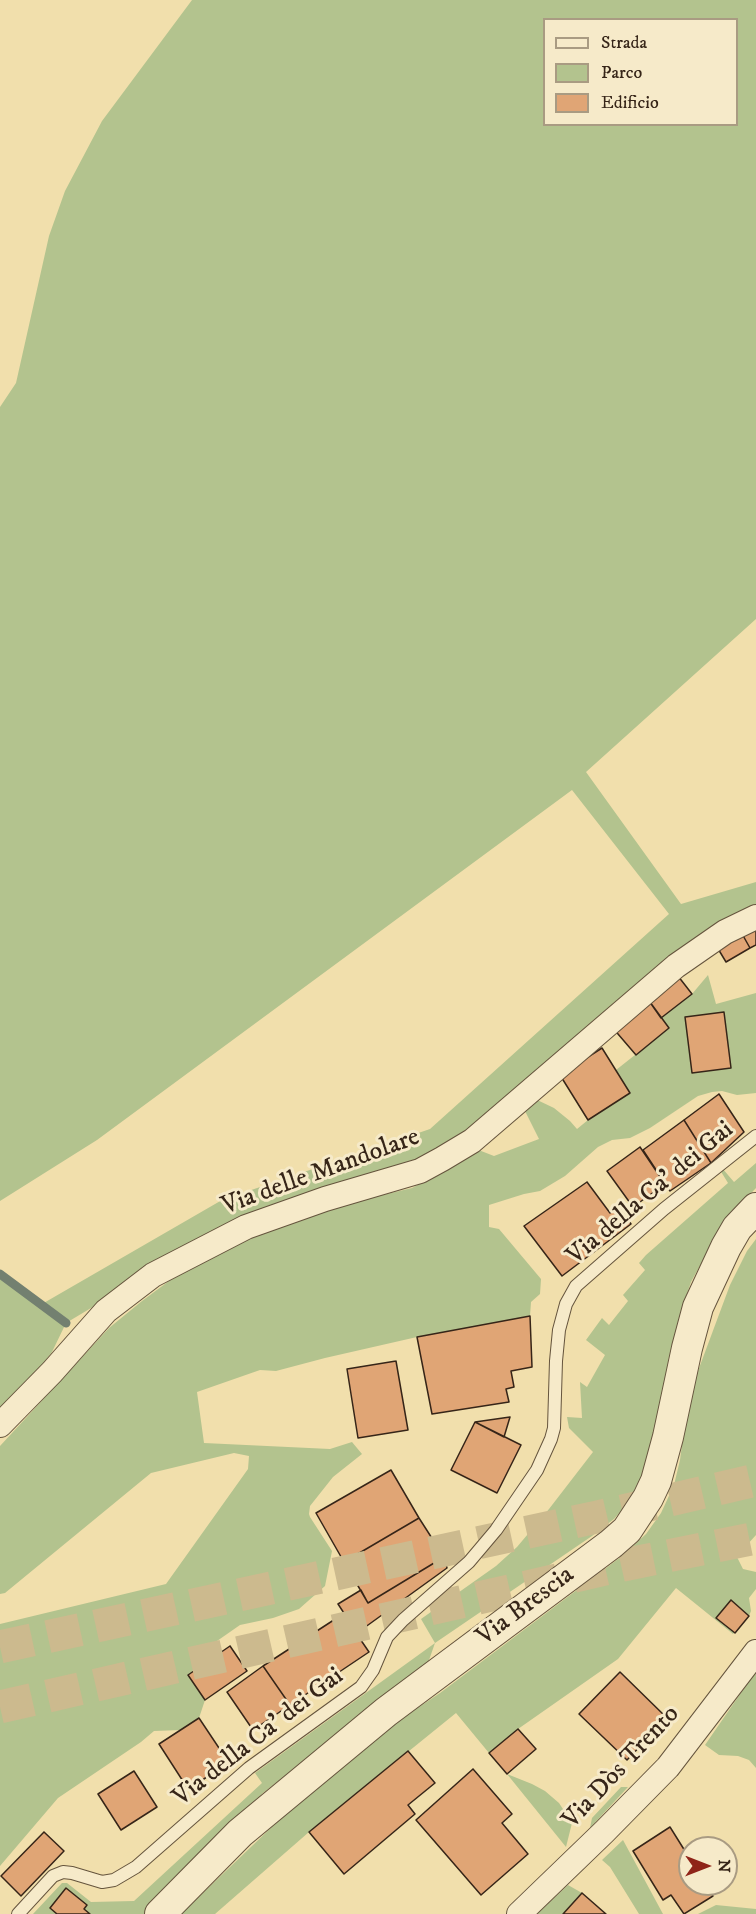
<!DOCTYPE html>
<html>
<head>
<meta charset="utf-8">
<style>
	body { margin:0 }
	#map { position:relative; width:756px; height:1914px; overflow:hidden; background:#f1dfac; font-family:"IM FELL DW Pica",serif }
	canvas { display:block }
	.legend { position:absolute; left:543px; top:18px; width:195px; height:108px; box-sizing:border-box; background:#f6eac9; border:2px solid #a99b82; margin:0; padding:8px 10px; list-style:none; font-size:18px; color:#362518 }
	.legend li { display:flex; align-items:center; gap:12px; height:30px }
	.legend b { width:30px; border:2px solid #a99b82 }
	.north { position:absolute; left:678px; top:1836px; width:60px; height:60px; box-sizing:border-box; background:#f6eac9; border:2px solid #a99b82; border-radius:50%; rotate:90deg; font-size:16px; font-weight:700; line-height:24px; text-align:center; color:#362518 }
	.north::after { content:''; display:block; margin:auto; width:21px; height:27px; background:#8f2418; clip-path:polygon(50% 0,100% 100%,50% 72%,0 100%) }
</style>
</head>
<body>
<div id="map">
<canvas width="756" height="1914"></canvas>
<ul class="legend">
<li><b style="height:8px;background:#f6eac9"></b>Strada</li>
<li><b style="height:16px;background:#b3c38e"></b>Parco</li>
<li><b style="height:16px;background:#e0a575"></b>Edificio</li>
</ul>
<div class="north">N</div>
</div>
<script>
const ctx = document.querySelector('canvas').getContext('2d');
ctx.lineJoin = 'round';
function paint(path, color) { ctx.fillStyle = color; ctx.fill(path, 'evenodd'); }
const toPath = rows => new Path2D(rows.map(r => 'M' + r).join(''));
function strokePath(path, color, width, dash) { ctx.strokeStyle = color; ctx.lineWidth = width; ctx.lineCap = dash ? 'butt' : 'round'; ctx.setLineDash(dash || []); ctx.stroke(path); }
function write(font, color, halo, rows, align = 'center') {
  ctx.font = font + ' "IM FELL DW Pica",serif'; ctx.lineWidth = 6; ctx.setLineDash([]); ctx.textBaseline = 'middle'; ctx.strokeStyle = halo; ctx.fillStyle = color; for (const [text, x, y, turn = 0] of rows) {
    ctx.save(); ctx.translate(x, y); ctx.rotate((+turn || 0) * Math.PI / 180); ctx.textAlign = isNaN(turn) ? turn : align; if (halo) ctx.strokeText(text, 0, 0); ctx.fillText(text, 0, 0); ctx.restore();
  }
}
const green = toPath([
	[192,0,756,0,756,619,586,772,681,904,756,882,756,909,447,1146,96,1305,66,1323,52,1352,20,1394,0,1412,0,1274,42,1304,222,1200,430,1129,669,914,572,790,97,1140,0,1201,0,407,16,383,49,236,65,191,102,121],
	[544,20,736,20,736,124,544,124],
	[708,975,716,1004,756,993,756,1093,737,1095,722,1091,712,1092,698,1096,650,1128,630,1138,612,1140,598,1147,565,1176,540,1191,524,1194,489,1205,489,1227,499,1229,541,1279,540,1294,531,1302,530,1316,417,1337,325,1358,276,1371,260,1370,197,1392,204,1443,330,1449,352,1442,362,1454,333,1477,310,1506,309,1514,310,1517,332,1551,325,1586,299,1609,273,1618,240,1625,217,1641,189,1675,205,1700,199,1718,181,1730,154,1731,141,1742,58,1798,0,1866,0,1624,166,1584,248,1469,249,1456,234,1453,151,1473,5,1593,0,1594,0,1446,109,1328,142,1301,177,1275,252,1235,315,1211,412,1188,455,1165,476,1149,494,1156,539,1139,523,1107,533,1098,554,1108,570,1121,577,1129,588,1120,616,1070,669,1028,661,1018,692,994],
	[756,1163,756,1188,732,1213,719,1231,691,1282,680,1314,669,1357,657,1421,642,1481,633,1497,614,1519,592,1536,435,1643,428,1663,263,1793,145,1914,33,1914,62,1883,67,1883,91,1902,134,1901,262,1783,255,1773,435,1643,421,1619,496,1566,517,1547,549,1509,593,1452,569,1428,567,1417,582,1418,580,1382,587,1387,605,1355,586,1340,602,1318,609,1325,628,1301,623,1295,645,1270,639,1263,646,1255,728,1183,720,1170,722,1168,734,1182],
	[756,1239,756,1535,746,1546,740,1548,737,1557,743,1569,756,1572,756,1589,749,1598,751,1611,749,1616,733,1634,676,1588,618,1659,518,1729,489,1753,456,1713,309,1832,215,1914,181,1914,277,1822,348,1762,404,1717,440,1693,622,1556,646,1534,661,1513,674,1485,680,1460,690,1384,695,1379,730,1285,747,1251],
	[756,1671,756,1768,749,1760,738,1756,719,1755,705,1745],
	[507,1774,532,1784,545,1791,559,1803,572,1823,566,1847],
	[621,1787,628,1787,590,1828,592,1818],
	[623,1840,663,1914,639,1914,610,1867,602,1860],
	[568,1885,582,1893,563,1914,537,1914],
	[716,1905,756,1909,756,1914,698,1914]
]);
const stream = toPath([
	[0,1274,66,1323]
]);
const building = toPath([
	[756,929,756,945,750,948,741,932,756,929],
	[741,932,750,948,726,962,717,947,741,932],
	[678,976,692,994,661,1018,647,998,678,976],
	[647,998,669,1028,636,1055,612,1027,647,998],
	[724,1012,731,1068,692,1073,685,1017,724,1012],
	[602,1048,630,1093,588,1120,560,1075,602,1048],
	[719,1094,744,1132,711,1163,684,1120,719,1094],
	[684,1120,711,1163,670,1191,643,1150,684,1120],
	[640,1147,665,1184,633,1207,607,1171,640,1147],
	[587,1182,610,1213,619,1206,631,1224,562,1276,524,1226,587,1182],
	[530,1316,532,1367,511,1371,514,1387,506,1389,509,1402,432,1414,417,1337,530,1316],
	[396,1361,408,1430,358,1438,347,1369,396,1361],
	[510,1417,504,1437,475,1422,510,1417],
	[475,1422,521,1445,497,1493,451,1470,475,1422],
	[391,1470,419,1518,344,1562,316,1513,391,1470],
	[419,1518,444,1557,368,1603,344,1562,419,1518],
	[444,1557,447,1568,357,1633,338,1604,361,1590,368,1603,444,1557],
	[731,1600,749,1616,735,1633,716,1618,731,1600],
	[343,1614,369,1652,290,1705,263,1666,343,1614],
	[230,1646,247,1671,205,1700,188,1675,230,1646],
	[263,1666,290,1705,253,1730,227,1692,263,1666],
	[620,1672,667,1718,627,1760,579,1714,620,1672],
	[199,1718,229,1763,188,1789,159,1744,199,1718],
	[518,1729,536,1749,507,1774,489,1753,518,1729],
	[408,1751,435,1783,408,1805,415,1814,344,1874,309,1832,408,1751],
	[473,1769,512,1814,502,1823,528,1854,481,1895,416,1820,473,1769],
	[134,1771,157,1807,121,1830,98,1794,134,1771],
	[670,1827,690,1859,690,1884,705,1884,713,1896,684,1914,671,1895,663,1900,633,1851,670,1827],
	[44,1832,64,1851,21,1896,1,1876,44,1832],
	[66,1888,87,1905,84,1909,90,1914,57,1914,50,1908,66,1888],
	[582,1893,606,1914,563,1914,582,1893]
]);
const motorwayTunnel = toPath([
	[0,1647,597,1517,756,1480],
	[0,1707,623,1565,756,1538]
]);
const service = toPath([
	[18,1914,53,1876,63,1872,72,1873,102,1882,114,1880,136,1867,249,1768,361,1687,373,1670,387,1637,403,1620,469,1562,496,1530,537,1470,551,1439,554,1428,556,1361,559,1330,566,1304,576,1286,664,1209,756,1136]
]);
const minor = toPath([
	[0,1425,52,1372,106,1311,153,1275,246,1227,325,1199,420,1171,442,1159,472,1141,676,966,725,932,756,917],
	[519,1914,604,1832,668,1767,756,1652]
]);
const tertiary = toPath([
	[160,1914,240,1833,386,1712,611,1544,627,1530,648,1498,656,1481,668,1437,687,1348,698,1307,726,1247,737,1228,756,1208]
]);
const streetNames = [
	["Via delle Mandolare",321,1173,-20],
	["Via della Ca' dei Gai",651,1194,-40],
	["Via Brescia",526,1607,-37],
	["Via della Ca' dei Gai",259,1738,-38],
	["Via Dòs Trento",622,1768,-47]
];
paint(green, '#b3c38e');
strokePath(stream, '#738070', 9);
paint(building, '#e0a575');
strokePath(building, '#362518', 1.5);
strokePath(motorwayTunnel, '#ccba8e', 33, [33, 16]);
strokePath(service, '#65543d', 14);
strokePath(minor, '#65543d', 26);
strokePath(tertiary, '#65543d', 32);
strokePath(service, '#f6eac9', 12);
strokePath(minor, '#f6eac9', 24);
strokePath(tertiary, '#f6eac9', 30);
write('26px', '#362518', '#f6eac9', streetNames);
</script>
</body>
</html>
